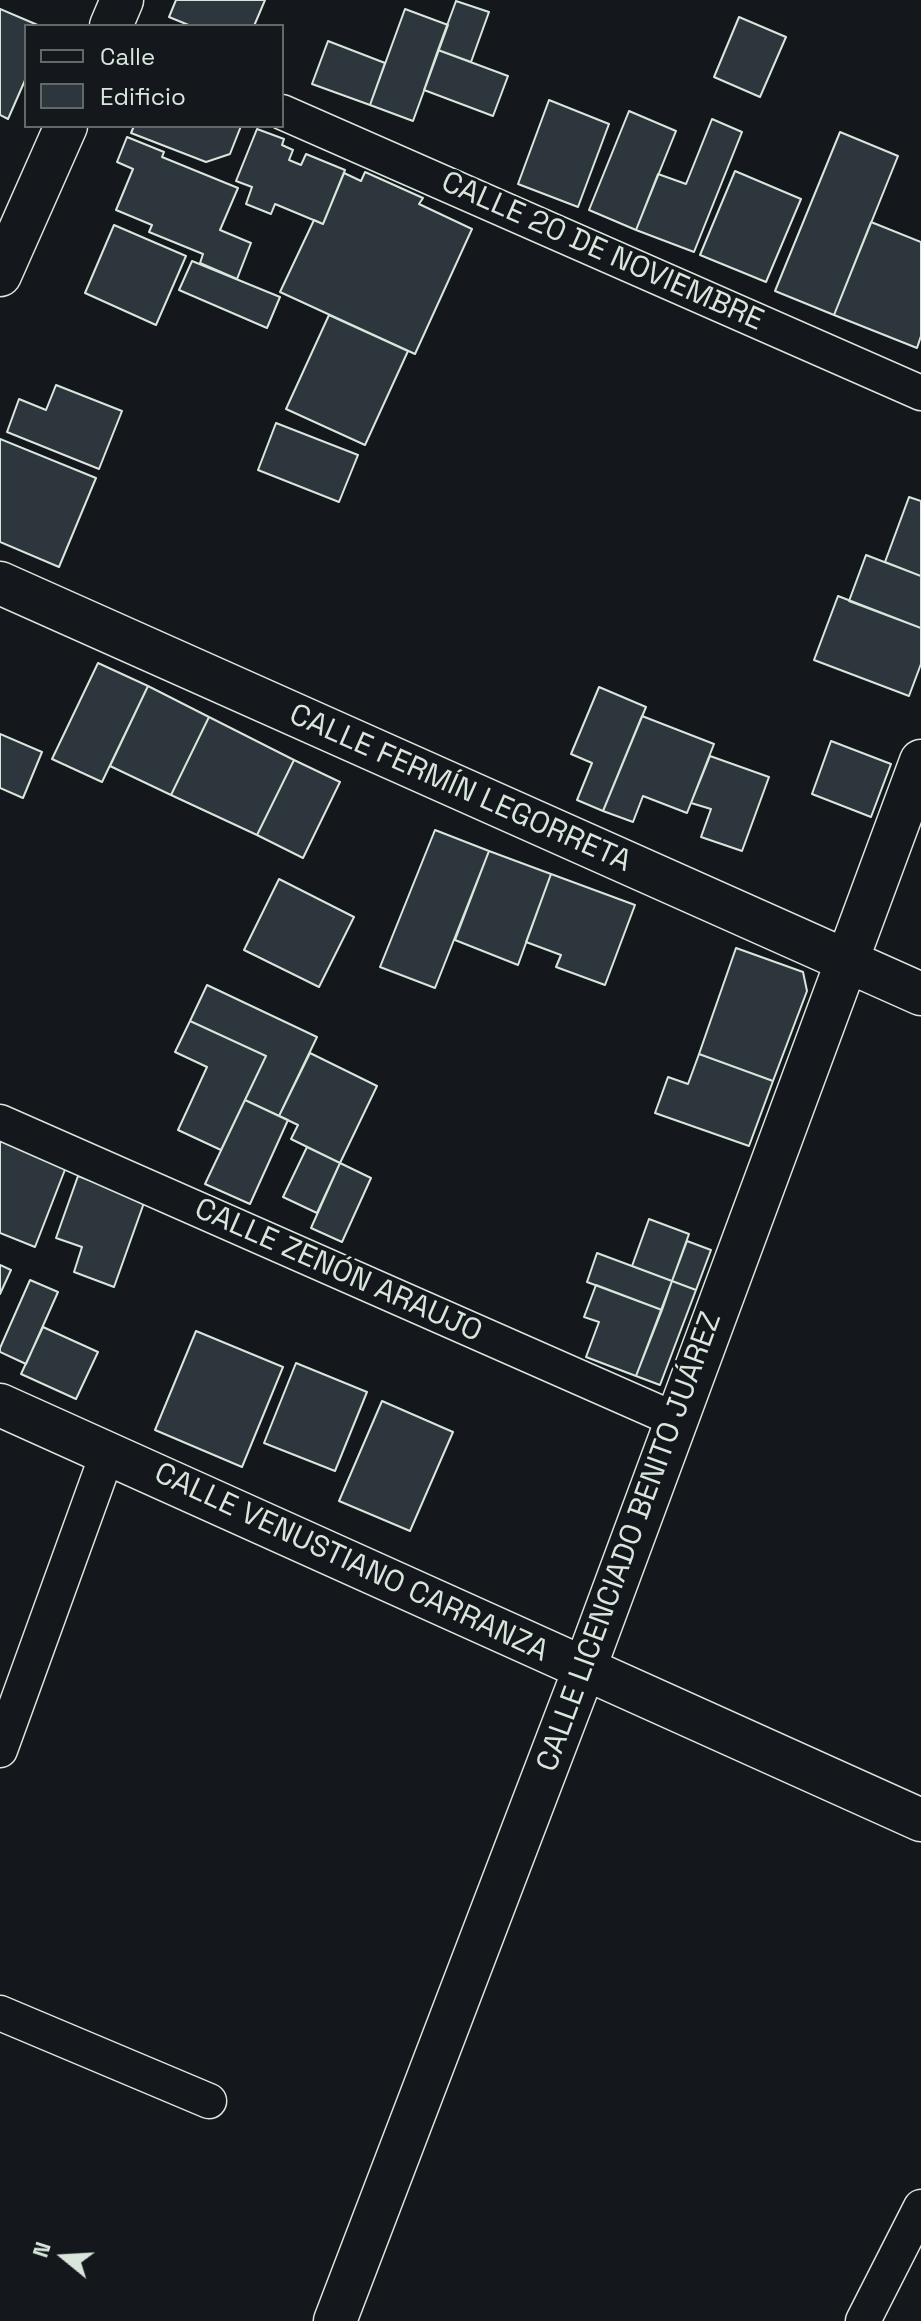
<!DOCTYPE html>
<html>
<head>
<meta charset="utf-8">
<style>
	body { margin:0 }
	#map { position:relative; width:921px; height:2321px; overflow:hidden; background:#14181c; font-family:"Space Grotesk",sans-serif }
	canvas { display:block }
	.legend { position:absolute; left:24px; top:24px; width:260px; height:104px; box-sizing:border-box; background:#14181c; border:2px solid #626a69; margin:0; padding:10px 14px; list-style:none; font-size:24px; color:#d8e6dc }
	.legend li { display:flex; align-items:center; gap:16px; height:40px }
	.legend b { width:40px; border:2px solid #626a69 }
	.north { position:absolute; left:24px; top:2217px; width:80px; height:80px; -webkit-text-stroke:6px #14181c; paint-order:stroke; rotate:288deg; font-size:22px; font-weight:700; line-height:32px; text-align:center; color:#d8e6dc }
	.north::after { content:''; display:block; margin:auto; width:28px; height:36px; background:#d8e6dc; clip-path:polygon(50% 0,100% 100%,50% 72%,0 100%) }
</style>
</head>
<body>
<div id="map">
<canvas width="921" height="2321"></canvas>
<ul class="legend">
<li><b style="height:10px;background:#14181c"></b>Calle</li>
<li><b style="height:22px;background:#2c363c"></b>Edificio</li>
</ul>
<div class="north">N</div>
</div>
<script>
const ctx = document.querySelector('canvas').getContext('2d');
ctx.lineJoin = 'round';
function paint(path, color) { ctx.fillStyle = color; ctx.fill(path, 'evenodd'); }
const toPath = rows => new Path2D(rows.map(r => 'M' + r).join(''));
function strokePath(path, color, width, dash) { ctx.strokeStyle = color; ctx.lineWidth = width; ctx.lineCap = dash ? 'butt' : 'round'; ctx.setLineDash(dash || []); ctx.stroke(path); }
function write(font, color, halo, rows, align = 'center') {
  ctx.font = font + ' "Space Grotesk",sans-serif'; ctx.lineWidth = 6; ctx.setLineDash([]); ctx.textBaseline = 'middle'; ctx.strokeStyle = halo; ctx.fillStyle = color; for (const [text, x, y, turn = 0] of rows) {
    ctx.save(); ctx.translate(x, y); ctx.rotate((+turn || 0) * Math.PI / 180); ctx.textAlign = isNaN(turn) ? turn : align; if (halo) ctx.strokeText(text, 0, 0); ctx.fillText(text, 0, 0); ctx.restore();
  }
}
const building = toPath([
	[176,0,265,0,254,26,191,26,169,17,176,0],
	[456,1,489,12,471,62,438,50,456,1],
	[0,9,40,26,26,26,26,78,8,119,0,115,0,9],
	[405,9,448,25,413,121,370,105,405,9],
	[739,17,786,37,760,97,714,77,739,17],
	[328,41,385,63,370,105,312,84,328,41],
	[438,50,508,76,493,116,424,90,438,50],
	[549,100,609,124,578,207,518,184,549,100],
	[629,111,676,131,636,230,589,210,629,111],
	[712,119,742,132,694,252,636,230,658,174,686,184,712,119],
	[134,126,241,126,230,154,206,162,131,133,134,126],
	[257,129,284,139,282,145,293,150,289,160,301,165,306,154,345,170,323,224,275,204,271,214,246,204,252,187,236,181,257,129],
	[840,132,898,156,834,315,775,291,840,132],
	[127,137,164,152,162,157,238,188,220,230,251,243,237,279,200,263,203,254,149,232,152,225,116,210,133,169,117,162,127,137],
	[735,171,801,199,766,282,700,255,735,171],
	[365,172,423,198,419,204,472,229,415,354,280,292,314,220,323,224,344,173,361,181,365,172],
	[871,222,921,242,921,336,917,348,834,315,871,222],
	[114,225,186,256,156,325,85,293,114,225],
	[192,261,280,297,267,328,179,290,192,261],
	[329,315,408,351,365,445,286,409,329,315],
	[56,385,122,411,99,469,7,432,19,399,46,410,56,385],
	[276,423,358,455,339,502,258,470,276,423],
	[0,439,96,478,59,567,0,542,0,439],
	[909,497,921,501,921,576,885,562,909,497],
	[866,555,921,576,921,628,849,601,866,555],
	[838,596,921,628,921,664,909,696,814,660,838,596],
	[98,663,148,686,102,782,52,759,98,663],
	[148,686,209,717,171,795,110,766,148,686],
	[599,687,646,707,603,811,577,800,592,763,571,754,599,687],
	[642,716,714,744,687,813,643,796,633,822,603,811,642,716],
	[209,717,294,760,257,835,171,795,209,717],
	[0,734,42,752,23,798,0,788,0,734],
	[831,741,891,764,871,817,812,794,831,741],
	[710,756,769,777,742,851,701,837,711,809,691,803,710,756],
	[294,760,340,782,303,858,257,835,294,760],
	[435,830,489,851,435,988,380,967,435,830],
	[489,851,551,874,518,965,455,940,489,851],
	[551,874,635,905,605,985,556,967,561,955,526,942,551,874],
	[279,879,354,917,319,987,244,950,279,879],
	[736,948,803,972,807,991,773,1081,699,1054,736,948],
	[207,985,317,1037,279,1116,245,1100,266,1056,190,1021,207,985],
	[190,1021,266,1056,221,1150,178,1130,207,1067,175,1052,190,1021],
	[310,1053,377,1086,340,1163,291,1139,298,1125,279,1116,310,1053],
	[699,1054,773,1081,749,1146,655,1113,668,1077,688,1084,699,1054],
	[245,1100,288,1120,250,1204,205,1184,245,1100],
	[0,1141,66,1167,35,1247,0,1233,0,1141],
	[307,1147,340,1163,317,1213,283,1197,307,1147],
	[340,1163,371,1178,342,1242,311,1228,340,1163],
	[78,1176,145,1200,114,1287,74,1272,82,1247,56,1238,78,1176],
	[649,1219,689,1234,672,1281,632,1266,649,1219],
	[687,1241,711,1250,696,1290,672,1281,687,1241],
	[597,1253,672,1281,662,1310,587,1282,597,1253],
	[0,1265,11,1270,0,1294,0,1265],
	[30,1280,58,1292,26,1364,0,1352,0,1348,30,1280],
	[672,1281,696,1290,660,1385,636,1376,672,1281],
	[596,1285,662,1310,636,1376,586,1357,599,1322,584,1317,596,1285],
	[43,1327,98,1352,76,1399,21,1374,43,1327],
	[196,1331,283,1367,242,1467,155,1430,196,1331],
	[296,1363,367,1392,335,1471,264,1443,296,1363],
	[382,1401,453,1432,410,1531,339,1501,382,1401]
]);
const minor = toPath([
	[282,112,921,393],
	[0,1122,676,1420],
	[0,1750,108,1452],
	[0,2013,209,2101],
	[863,2321,921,2207]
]);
const tertiary = toPath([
	[111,26,122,0],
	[0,275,66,126],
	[0,583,921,994],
	[0,1405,921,1820],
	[335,2321,584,1670,921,761]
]);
const streetNames = [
	["CALLE 20 DE NOVIEMBRE",602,252,24],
	["CALLE FERMÍN LEGORRETA",460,789,24],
	["CALLE ZENÓN ARAUJO",338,1271,24],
	["CALLE LICENCIADO BENITO JUÁREZ",630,1542,-70],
	["CALLE VENUSTIANO CARRANZA",351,1563,25]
];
paint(building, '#2c363c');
strokePath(building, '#d8e6dc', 2);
strokePath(minor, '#d8e6dc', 37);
strokePath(tertiary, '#d8e6dc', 45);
strokePath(minor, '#14181c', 34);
strokePath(tertiary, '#14181c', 42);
write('30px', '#d8e6dc', '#14181c', streetNames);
</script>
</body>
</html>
